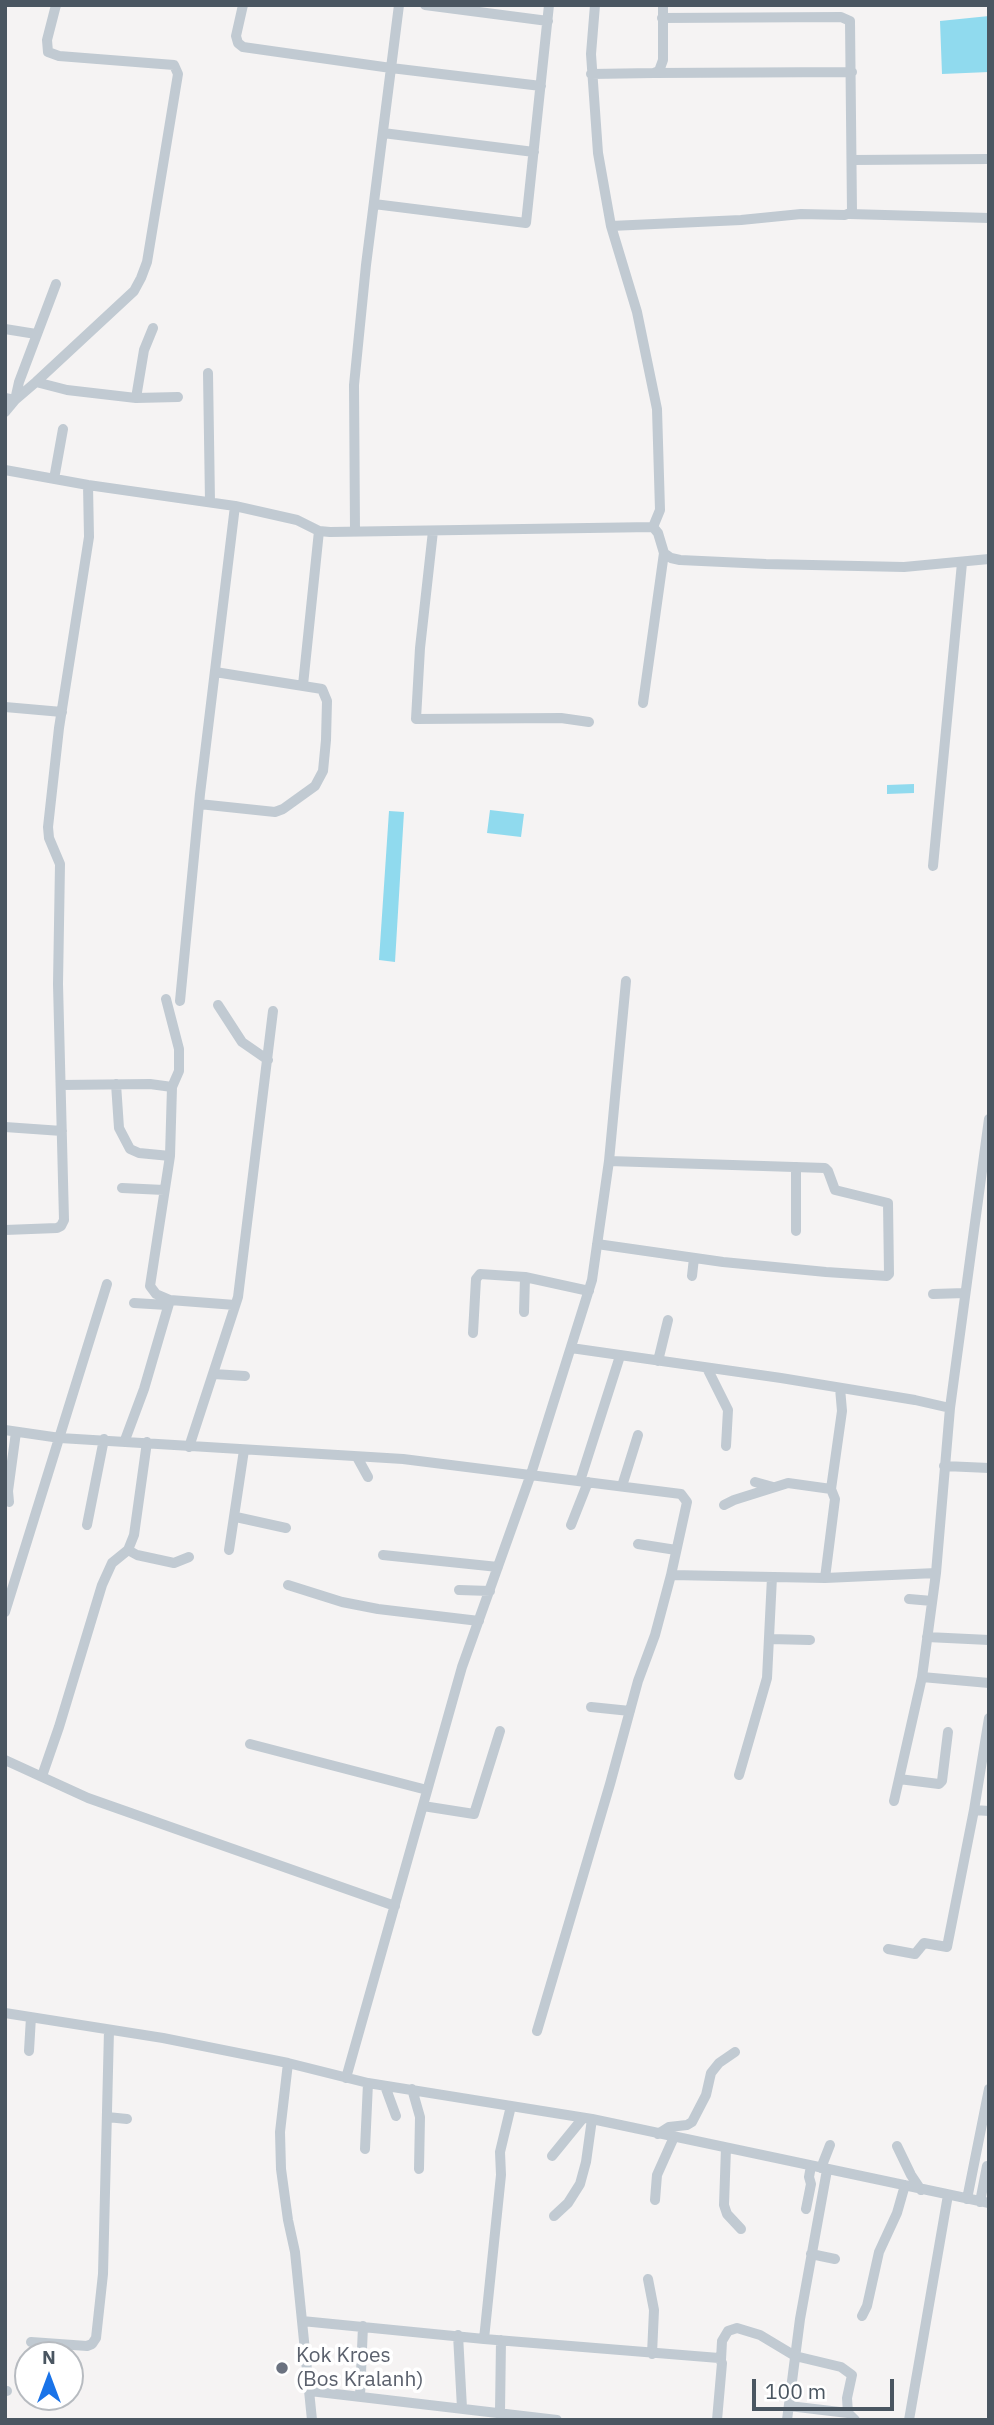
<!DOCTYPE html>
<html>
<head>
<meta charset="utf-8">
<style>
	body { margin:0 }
	#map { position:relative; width:994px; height:2425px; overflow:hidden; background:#f5f3f3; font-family:"IBM Plex Sans",sans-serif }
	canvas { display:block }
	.frame { position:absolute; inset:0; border:7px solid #4a5661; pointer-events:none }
	.north { position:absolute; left:14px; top:2341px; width:70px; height:70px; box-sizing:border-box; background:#fff; border:2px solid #b7bbc0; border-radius:50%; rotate:0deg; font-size:19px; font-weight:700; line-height:28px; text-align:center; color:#4a5661 }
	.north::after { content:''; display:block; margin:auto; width:24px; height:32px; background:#1a73e8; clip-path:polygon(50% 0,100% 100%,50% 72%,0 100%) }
	.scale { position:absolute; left:752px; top:2379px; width:142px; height:32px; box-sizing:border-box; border:4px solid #4a5661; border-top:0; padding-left:9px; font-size:21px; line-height:24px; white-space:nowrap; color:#4a5661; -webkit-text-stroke:5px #fff; paint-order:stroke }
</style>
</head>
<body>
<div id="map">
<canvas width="994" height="2425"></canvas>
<div class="frame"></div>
<div class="north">N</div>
<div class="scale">100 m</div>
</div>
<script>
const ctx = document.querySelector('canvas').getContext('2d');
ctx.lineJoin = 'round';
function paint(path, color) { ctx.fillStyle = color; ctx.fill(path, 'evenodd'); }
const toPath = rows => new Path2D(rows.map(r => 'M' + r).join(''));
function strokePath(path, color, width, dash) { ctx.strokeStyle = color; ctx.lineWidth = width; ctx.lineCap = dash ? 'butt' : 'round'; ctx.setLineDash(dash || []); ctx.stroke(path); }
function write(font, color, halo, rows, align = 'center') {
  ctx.font = font + ' "IBM Plex Sans",sans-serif'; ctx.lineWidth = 7; ctx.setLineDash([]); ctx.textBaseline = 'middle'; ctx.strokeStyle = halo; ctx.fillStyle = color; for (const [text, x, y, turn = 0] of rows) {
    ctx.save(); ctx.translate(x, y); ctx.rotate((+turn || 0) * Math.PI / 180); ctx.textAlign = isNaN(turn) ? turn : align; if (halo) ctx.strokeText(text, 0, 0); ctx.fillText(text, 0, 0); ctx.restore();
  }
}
const water = toPath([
	[989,16,989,72,942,74,940,21],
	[914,784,914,793,887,794,887,785],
	[490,810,524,814,521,837,487,833],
	[389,811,404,812,395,962,379,960]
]);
const minor = toPath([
	[243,5,236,36,238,43,243,47,391,68,541,86],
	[425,5,548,21],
	[595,5,591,54,598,153,611,226,637,312,657,409,660,510,653,527],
	[654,73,852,72],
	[591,74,654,73,659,71,663,60,663,5],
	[383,133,534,152],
	[853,160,989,159],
	[374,204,526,223,549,5],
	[850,214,989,218],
	[611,226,741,220,801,214,845,215,852,212,850,21,841,17,662,18],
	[5,329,36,334],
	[208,373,210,502],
	[36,382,67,390,136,398,178,397],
	[5,398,15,400,36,382,134,291,141,278,147,262,178,74,174,65,59,56,48,52,47,40,56,5],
	[136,398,144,350,153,328],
	[5,412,15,400,19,382,56,284],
	[5,470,88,485,235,506,297,520,319,531,330,532,653,527],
	[54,479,63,429],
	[653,527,658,533,664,553,671,558,680,560,766,564,904,567,989,559],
	[355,531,354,385,366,265,399,5],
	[433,531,420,648,416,719,561,718,589,722],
	[303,685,319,531],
	[643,703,664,553],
	[5,707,62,712],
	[199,804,275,812,283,809,315,786,323,771,326,740,327,701,322,689,215,672],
	[933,866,962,563],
	[166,999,179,1049,179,1071,172,1087],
	[180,1001,200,794,235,506],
	[218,1005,242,1042,268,1060],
	[116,1084,119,1128,130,1149,139,1153,170,1156],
	[61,1085,150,1084,172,1087,170,1156,150,1286,156,1294,170,1300,235,1305],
	[5,1127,62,1131],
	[796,1167,796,1231],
	[122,1188,164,1190],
	[5,1230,57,1228,61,1226,64,1220,58,984,60,864,49,838,48,827,59,728,89,537,88,485],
	[597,1244,723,1262,826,1272,887,1276,889,1274,888,1203,835,1190,828,1171,825,1168,609,1161],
	[692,1276,694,1258],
	[933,1294,965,1293],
	[134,1303,167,1305],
	[524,1312,525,1277],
	[473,1333,476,1279,480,1274,525,1277,589,1291],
	[571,1348,781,1378,915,1400,950,1408],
	[658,1361,668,1320],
	[707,1368,728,1410,726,1446],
	[214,1374,245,1376],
	[5,1430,60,1438,403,1459,681,1494,687,1502,671,1575,825,1578,936,1573,922,1677,989,1683],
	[125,1440,144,1389,170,1300],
	[189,1447,238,1297,273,1011],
	[357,1457,368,1477],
	[944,1466,989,1468],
	[580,1481,620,1356],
	[755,1482,773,1487],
	[622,1486,638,1435],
	[9,1502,8,1491,16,1432],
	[724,1505,734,1500,788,1483,831,1489],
	[236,1517,286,1528],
	[87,1525,104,1439],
	[571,1525,588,1482],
	[638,1544,676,1550],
	[128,1550,137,1555,174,1563,189,1557],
	[229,1550,244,1450],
	[383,1555,498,1567],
	[936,1573,950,1408,989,1119],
	[825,1578,835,1499,831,1489,842,1411,840,1388],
	[288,1585,342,1602,378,1609,479,1621],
	[459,1590,490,1591],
	[909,1599,932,1601],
	[5,1612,107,1284],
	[927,1637,989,1640],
	[770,1639,810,1640],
	[591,1707,630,1711],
	[250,1744,427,1790],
	[5,1760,88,1798,395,1906],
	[739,1775,767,1678,772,1577],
	[42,1776,59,1727,102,1585,112,1563,128,1550,134,1535,147,1442],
	[899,1779,939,1784,942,1781,948,1732],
	[894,1801,922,1677],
	[423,1806,474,1814,500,1731],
	[974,1810,989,1811],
	[888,1949,915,1954,924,1943,947,1947,974,1810,989,1718],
	[5,2013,163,2038,288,2063,368,2083,592,2119,989,2203],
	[537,2031,610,1784,638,1681,655,1635,671,1575],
	[29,2051,31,2017],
	[288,2063,280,2132,281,2169,288,2220,295,2252,312,2420],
	[346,2078,462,1667,531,1474,592,1280,609,1161,626,981],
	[385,2086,396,2116],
	[412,2089,420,2117,419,2169],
	[107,2117,127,2119],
	[658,2134,669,2127,687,2125,692,2122,706,2095,711,2073,719,2063,735,2052],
	[897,2146,911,2175,921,2190],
	[726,2148,724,2205,727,2214,741,2229],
	[365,2149,368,2083],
	[552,2156,583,2118],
	[821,2168,830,2145],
	[967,2199,989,2089],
	[655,2200,657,2175,674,2137],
	[980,2202,987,2166],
	[806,2209,811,2184,809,2177,811,2166],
	[554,2216,568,2203,580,2184,586,2162,592,2119],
	[811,2254,835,2259],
	[648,2279,654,2310,652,2354],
	[862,2316,867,2306,879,2252,897,2213,905,2185],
	[302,2321,484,2339,719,2358,722,2363,717,2420],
	[458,2335,462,2408],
	[484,2339,501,2175,500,2152,511,2106],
	[31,2342,87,2346,92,2344,96,2338,103,2274,109,2030],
	[721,2360,722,2341,728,2331,737,2328,760,2335,795,2356,841,2367,852,2375,847,2398,848,2413],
	[5,2391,7,2391],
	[310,2391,557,2420],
	[360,2396,363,2326],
	[789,2406,848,2413,855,2420],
	[500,2412,501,2340],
	[787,2420,800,2319,827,2170],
	[909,2420,948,2195]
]);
const markers = [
	[282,2368,7,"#6b7280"]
];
const worshipNames = [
	["Kok Kroes",296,2356],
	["(Bos Kralanh)",296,2380]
];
paint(water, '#90daee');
strokePath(minor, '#c1cad2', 10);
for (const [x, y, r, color] of markers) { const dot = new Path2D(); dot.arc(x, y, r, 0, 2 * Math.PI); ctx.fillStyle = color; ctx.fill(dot); strokePath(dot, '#fff', 2.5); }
write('21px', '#5b616d', '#fff', worshipNames, 'left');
</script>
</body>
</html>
